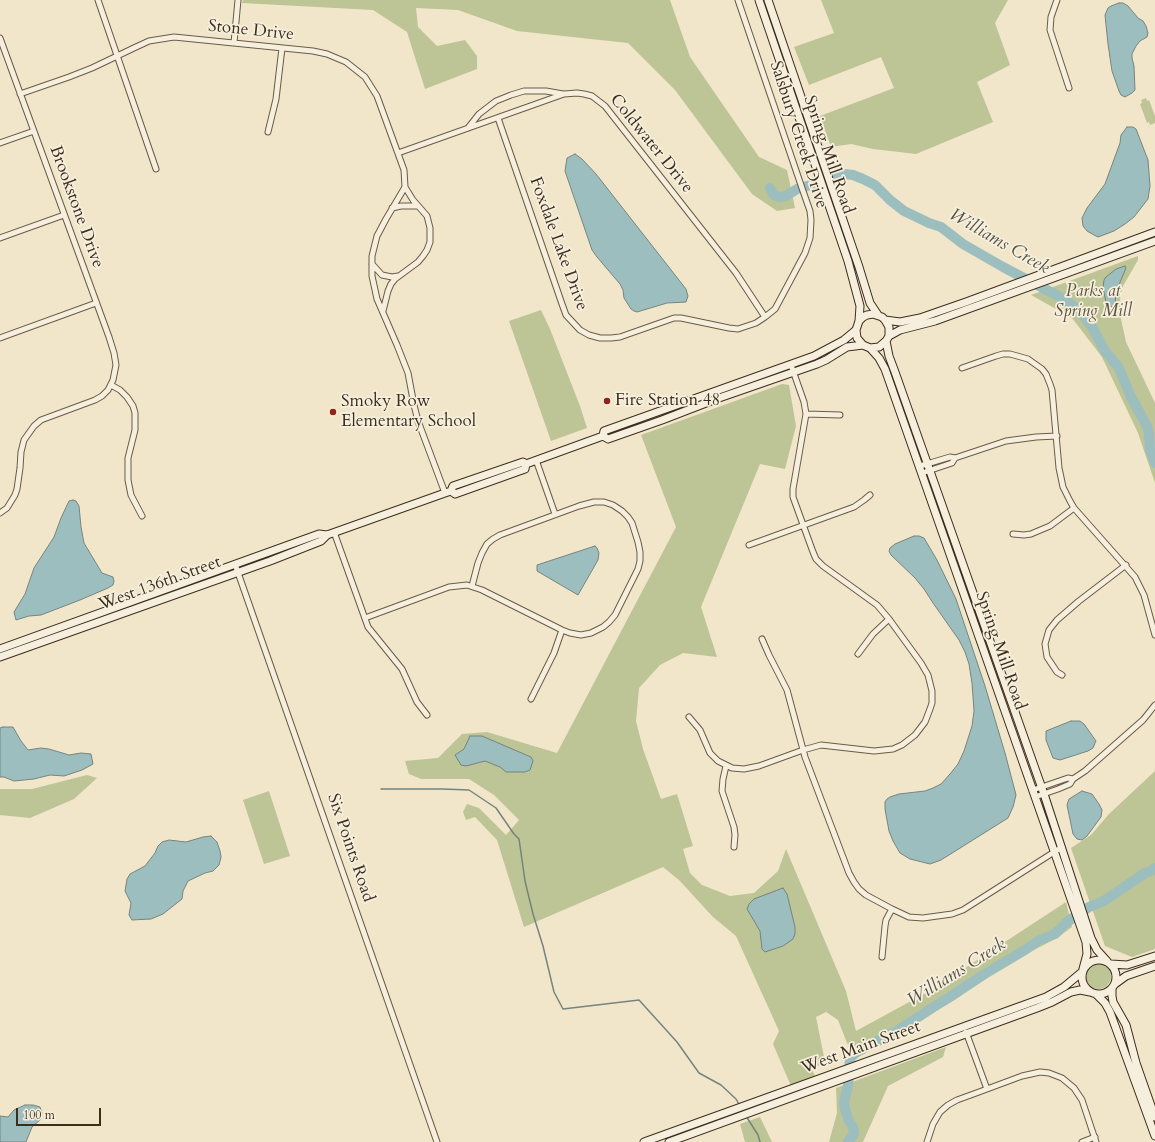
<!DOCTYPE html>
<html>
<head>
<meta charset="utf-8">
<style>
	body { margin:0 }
	#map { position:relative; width:1155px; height:1142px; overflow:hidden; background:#f1e6ca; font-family:Cardo,serif }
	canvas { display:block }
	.scale { position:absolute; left:16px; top:1108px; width:85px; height:18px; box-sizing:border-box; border:2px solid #3c2d1d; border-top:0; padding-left:5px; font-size:12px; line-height:14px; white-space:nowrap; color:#3c2d1d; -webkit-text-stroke:3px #f6efdd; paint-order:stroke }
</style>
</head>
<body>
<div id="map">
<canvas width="1155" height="1142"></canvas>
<div class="scale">100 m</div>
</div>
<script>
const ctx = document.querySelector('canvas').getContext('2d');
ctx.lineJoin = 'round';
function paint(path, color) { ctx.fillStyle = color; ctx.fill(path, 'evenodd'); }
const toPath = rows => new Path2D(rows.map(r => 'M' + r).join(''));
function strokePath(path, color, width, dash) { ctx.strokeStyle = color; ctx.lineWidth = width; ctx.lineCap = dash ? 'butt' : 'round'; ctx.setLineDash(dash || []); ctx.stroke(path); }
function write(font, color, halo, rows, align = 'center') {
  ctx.font = font + ' Cardo,serif'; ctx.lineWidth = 3.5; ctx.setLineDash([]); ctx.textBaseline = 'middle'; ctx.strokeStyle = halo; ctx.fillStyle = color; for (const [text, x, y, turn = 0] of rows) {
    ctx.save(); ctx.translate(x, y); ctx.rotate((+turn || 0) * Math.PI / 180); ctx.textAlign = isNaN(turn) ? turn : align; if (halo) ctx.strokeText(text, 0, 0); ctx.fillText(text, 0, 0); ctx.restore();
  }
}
const green = toPath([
	[243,0,670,0,690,57,759,157,787,170,795,208,777,211,752,194,675,90,628,43,517,31,458,10,416,8,418,27,437,46,465,40,477,56,477,69,425,89,407,32,373,10,242,3],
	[821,0,1008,0,995,23,1010,65,977,82,993,122,916,154,873,149,851,144,831,147,820,116,894,88,881,57,809,85,794,47,834,33],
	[1146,98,1147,101,1149,100,1155,116,1155,123,1150,125,1149,122,1147,123,1140,104,1142,103,1141,100],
	[1138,256,1138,260,1123,286,1120,296,1121,319,1126,342,1155,403,1155,483,1138,433,1102,357,1072,318,1031,295],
	[541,310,550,329,580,406,587,428,551,441,509,321],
	[782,384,789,385,796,426,785,469,760,464,701,607,717,657,683,653,660,665,639,688,636,721,643,749,661,799,677,794,693,846,683,849,690,873,702,885,730,896,754,893,778,871,786,849,846,991,856,1031,933,989,1066,902,1072,927,1057,938,1000,968,896,1037,862,1054,852,1049,847,1043,838,1020,826,1012,816,1017,824,1057,820,1065,811,1068,815,1076,791,1086,773,1044,779,1031,736,936,713,917,679,880,663,867,524,927,497,840,475,817,466,820,463,812,467,804,479,808,506,835,519,820,494,795,469,779,421,779,409,774,405,761,438,758,462,734,487,732,557,753,676,527,641,435],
	[1155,771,1155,949,1132,957,1105,946,1071,848,1091,835,1109,814],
	[87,775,97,778,74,799,30,818,0,815,0,789,32,789],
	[269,791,290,856,264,864,243,800],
	'1085 976a13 13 0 1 1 26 0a13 13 0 1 1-26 0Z',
	[946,1047,943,1057,888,1086,863,1142,829,1142,837,1113,836,1088],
	[760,1117,772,1142,745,1142,740,1124]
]);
const water = toPath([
	[1119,3,1123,3,1128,6,1138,18,1143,21,1146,26,1148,33,1147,37,1140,41,1136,46,1132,54,1132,58,1134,66,1135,90,1132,93,1125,97,1121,95,1119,91,1112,71,1108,44,1105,15,1108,8,1111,6,1119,3],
	[1127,127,1133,127,1136,129,1148,160,1150,186,1148,199,1134,217,1125,224,1114,231,1098,237,1094,235,1087,231,1083,226,1082,218,1087,208,1105,184,1120,143,1121,135,1127,127],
	[575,154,582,159,596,174,686,289,688,296,686,302,667,303,637,312,634,311,631,309,624,298,623,290,620,284,597,257,592,250,565,171,567,158,575,154],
	[1125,266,1126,268,1116,292,1115,306,1113,307,1107,305,1106,302,1103,288,1104,280,1106,277,1116,269,1125,266],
	[73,500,76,501,79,506,81,527,84,543,102,573,113,577,114,581,113,585,108,588,80,600,41,615,29,616,16,620,14,612,25,594,34,568,54,537,61,518,69,501,73,500],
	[914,536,919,536,924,538,937,560,956,599,985,686,1005,753,1016,795,1013,807,1008,818,941,860,930,864,910,859,900,853,893,841,889,831,885,809,885,802,887,799,890,797,899,794,925,791,933,788,941,784,950,774,958,764,964,751,972,726,974,711,972,683,969,664,965,652,959,640,933,603,924,589,915,578,891,555,889,551,890,548,895,544,914,536],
	[595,546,597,548,599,553,598,560,578,595,537,571,537,565,595,546],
	[1071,721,1080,721,1084,724,1096,741,1095,743,1093,748,1088,751,1060,760,1053,758,1046,740,1046,731,1071,721],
	[3,727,13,727,21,741,28,750,41,748,49,749,69,755,81,753,91,754,93,764,82,770,64,776,50,775,34,779,14,781,4,777,0,777,0,728,3,727],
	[470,736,482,736,531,757,533,761,530,770,525,772,506,772,500,767,485,761,466,766,461,765,455,755,464,749,470,736],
	[1082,791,1092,794,1099,804,1102,810,1101,817,1087,836,1082,840,1077,839,1073,834,1067,805,1069,799,1082,791],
	[211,836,217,842,220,851,221,857,219,865,213,871,205,873,188,881,183,891,182,899,163,914,151,919,132,920,129,915,131,903,125,891,127,879,130,874,145,866,155,853,158,846,162,842,169,840,186,842,203,837,211,836],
	[783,888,787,894,795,927,795,934,793,939,783,946,765,952,762,949,760,931,747,909,749,904,754,899,783,888],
	[25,1105,33,1105,40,1107,42,1113,40,1120,32,1127,26,1142,0,1142,0,1116,8,1117,14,1110,25,1105]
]);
const stream = toPath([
	[381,789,443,789,469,790,496,808,514,834,519,839,525,881,533,914,543,946,554,992,563,1009,639,1000,677,1042,699,1073,721,1085,736,1099,740,1106],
	[746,1116,758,1135,760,1142]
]);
const river = toPath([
	[770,188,774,195,779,197,786,196,797,189,814,184,837,175,845,174,853,175,863,179,875,185,890,200,904,211,929,223,941,227,963,244,1003,267,1064,299,1075,307,1084,317,1092,327,1105,351,1119,368,1131,397,1147,426,1149,434,1150,450,1155,463],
	[848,1142,854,1134,853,1127,849,1121,845,1109,844,1102,848,1086,850,1058,857,1052,897,1031,932,1008,950,997,983,975,1025,950,1038,941,1055,934,1067,922,1089,907,1104,901,1145,873,1151,871,1155,868]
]);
const street = toPath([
	[98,0,156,169],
	[1057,0,1051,17,1050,30,1069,88],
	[0,38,109,337,114,353,116,365,113,380,108,390,102,396,95,400,41,420,34,426,24,440,21,452,20,468,17,489,15,495,7,508,0,513],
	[234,43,238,0],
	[20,94,69,77,92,68,136,47,149,41,174,37,313,51,327,54,346,62,365,77,377,96,404,170,405,187,413,200,427,216,430,228,430,242,427,250,423,256,418,262,395,279,391,284,388,291,383,311],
	[498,118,562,304,566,315,580,330,589,335,600,338,611,338,620,337,674,318,681,318,729,328,738,329,756,323,765,317,775,309,782,296,805,253,810,238,811,220,810,211,803,191,738,0],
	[468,128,479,114,496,101,511,95,524,91,546,91,563,94],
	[268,132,276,99,282,48],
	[0,143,34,131],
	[398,153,564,94,577,93,584,94,592,96,605,106,736,273,765,317],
	[405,187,386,219,377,236,372,256,372,276,377,299,397,345,408,373,414,405,418,421,445,493],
	[392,208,401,206,418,206],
	[0,238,64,215],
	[372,264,382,275,392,277,398,276],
	[0,338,96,303],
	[962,368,996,356,1003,354,1010,354,1028,359,1042,369,1046,374,1050,384,1052,390,1059,468,1063,487,1070,501,1074,508,1135,577,1144,595,1155,635],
	[111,385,120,390,127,397,133,406,135,413,135,430,128,458,128,480,131,495,142,516],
	[806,414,840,415],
	[536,460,555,514],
	[920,466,950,457,955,458,1006,441,1036,437,1057,436],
	[922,473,952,463,955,458],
	[334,532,368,627,402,669,417,702,427,715],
	[1013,534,1024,535,1031,534,1038,531,1050,526,1074,508],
	[749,545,854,507,864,500,870,495],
	[235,564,437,1142],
	[365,618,449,587,467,585,482,590,562,630,570,633,581,635,591,633,603,627,609,622,615,615,638,569,640,561,640,552,638,542,632,523,628,517,622,511,613,505,604,502,594,502,579,506,500,535,493,539,487,544,482,553,478,563,472,586],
	[762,639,769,655,787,690,805,757,849,873,854,882,859,889,866,895,892,909,909,917,923,918,952,914,963,910,1062,847],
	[858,654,873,634,889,619],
	[1062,675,1057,672,1047,657,1045,644,1049,630,1057,620,1079,601,1126,565],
	[531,699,554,653,562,630],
	[689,717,700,730,710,753,718,761,732,768,744,769,759,766,803,750,821,745,874,751,893,749,902,745,915,735,925,722,930,709,932,703,932,691,928,675,921,663,889,619,877,605,823,566,816,559,813,552,793,497,793,489,806,414,804,402,791,365],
	[726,766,723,779,722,791,734,827,735,835,734,847],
	[1033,790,1068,778,1073,779],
	[1035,797,1058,789,1070,784,1073,779,1085,771,1143,720,1155,705],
	[882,957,885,926,886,920,892,909],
	[966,1032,987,1089],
	[927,1142,933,1124,940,1112,948,1105,957,1100,979,1092,1022,1076,1040,1072,1049,1073,1062,1078,1074,1088,1082,1100,1096,1142],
	[1082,1142,1095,1137]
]);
const secondary = toPath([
	[759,0,848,261,860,306,859,321,856,330,857,338,863,345,870,348,879,347,886,341,889,336,889,327,885,320,882,317,873,314,867,315,863,317,859,321],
	[768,0,859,267,870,303,878,315],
	[885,320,900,322,920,318,966,302,1155,232],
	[889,336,900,330,935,321,1155,241],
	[886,341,889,356,895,372,1044,794,1091,938,1097,950,1107,961],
	[870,348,879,358,885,369,1086,942,1087,954,1083,969],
	[603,436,604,431,814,356,844,340,856,330],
	[451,491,455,494,525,469,526,464],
	[0,649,319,534,327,535,445,493,451,491,453,486,523,462,526,464,603,436,608,439,662,420,719,398,817,364,826,360,847,347,863,345],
	[0,657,270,561,321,541,327,535],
	'1082 977a17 17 0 1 1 34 0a17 17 0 1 1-34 0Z',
	[1111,964,1127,965,1155,956],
	[1115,984,1126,976,1155,966],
	[1112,988,1112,996,1113,1002,1126,1025,1136,1063,1155,1117],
	[1096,994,1105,1003,1110,1012,1155,1136],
	[644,1142,1046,997,1064,987,1082,972],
	[669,1142,1037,1008,1052,1002,1071,992,1080,990,1090,992]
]);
const markers = [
	[607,401,4,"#8f2418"],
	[333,412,4,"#8f2418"]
];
const streetNames = [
	["Stone Drive",251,31,6],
	["Salsbury Creek Drive",798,135,72],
	["Coldwater Drive",651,144,51],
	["Spring Mill Road",828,155,71],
	["Brookstone Drive",76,207,70],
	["Foxdale Lake Drive",558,244,70],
	["West 136th Street",160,584,-20],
	["Spring Mill Road",1000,651,71],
	["Six Points Road",350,848,71],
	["West Main Street",861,1048,-20]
];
const parkNames = [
	["Parks at",1093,292],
	["Spring Mill",1093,312]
];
const poiNames = [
	["Fire Station 48",615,401],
	["Smoky Row",341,402],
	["Elementary School",341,422]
];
const waterNames = [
	["Williams Creek",999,242,30],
	["Williams Creek",957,973,-32]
];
paint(green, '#bdc495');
paint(water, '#9dbebe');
strokePath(water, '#76847e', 1);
strokePath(stream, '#76847e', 1.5);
strokePath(river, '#9dbebe', 10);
strokePath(street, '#695b48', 7);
strokePath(secondary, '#3c2d1d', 9);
strokePath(street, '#f6efdd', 5);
strokePath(secondary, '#f6efdd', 7);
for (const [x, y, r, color] of markers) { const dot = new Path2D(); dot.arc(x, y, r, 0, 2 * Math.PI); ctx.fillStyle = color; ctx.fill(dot); strokePath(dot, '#f6efdd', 1.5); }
write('17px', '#3c2d1d', '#f6efdd', streetNames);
write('italic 17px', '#5c533b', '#f6efdd', parkNames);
write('17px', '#3c2d1d', '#f6efdd', poiNames, 'left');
write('italic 18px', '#545145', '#f6efdd', waterNames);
</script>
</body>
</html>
